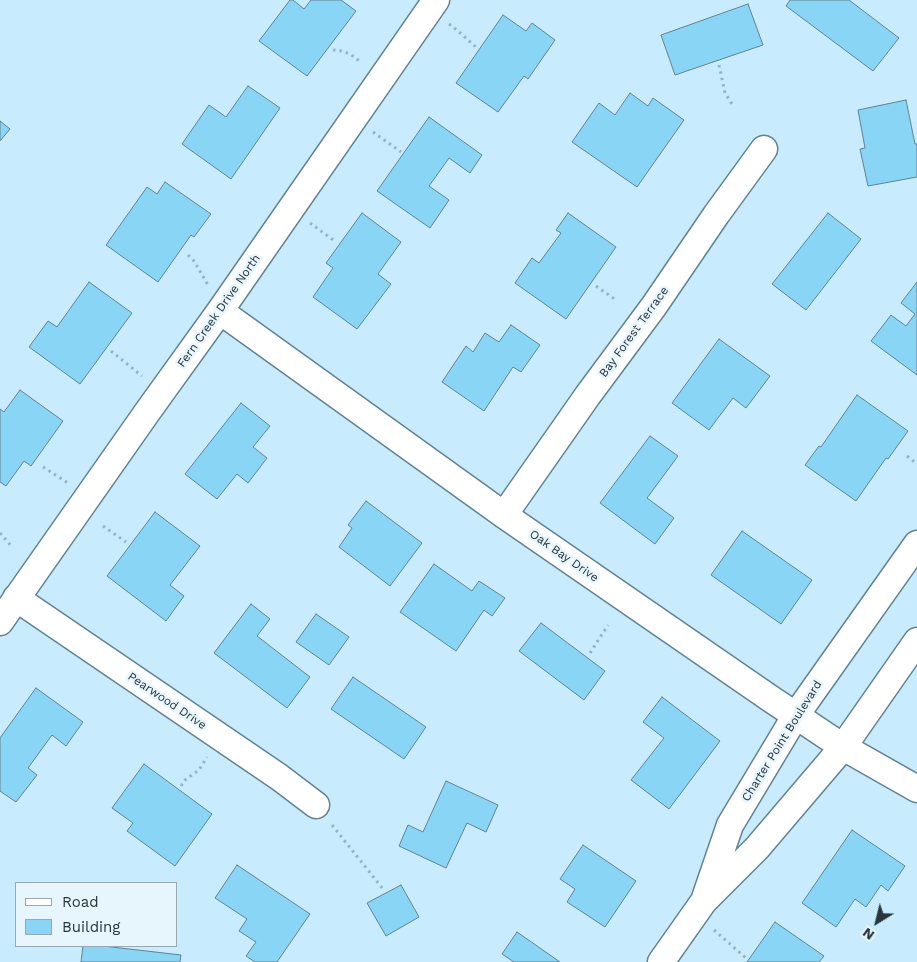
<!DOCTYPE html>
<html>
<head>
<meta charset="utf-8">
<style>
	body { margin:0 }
	#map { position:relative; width:917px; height:962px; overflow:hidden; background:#c8ecfd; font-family:"Work Sans",sans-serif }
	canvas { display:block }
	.legend { position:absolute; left:15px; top:882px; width:162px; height:65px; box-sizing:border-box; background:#e7f6fc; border:1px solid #9aa9af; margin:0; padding:6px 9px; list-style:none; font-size:15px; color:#27353c }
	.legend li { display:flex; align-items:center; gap:10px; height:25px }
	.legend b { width:25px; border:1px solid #9aa9af }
	.north { position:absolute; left:852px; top:897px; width:50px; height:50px; -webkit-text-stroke:4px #e7f6fc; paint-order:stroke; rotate:216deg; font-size:14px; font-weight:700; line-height:20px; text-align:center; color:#27353c }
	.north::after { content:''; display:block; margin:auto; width:18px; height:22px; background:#27353c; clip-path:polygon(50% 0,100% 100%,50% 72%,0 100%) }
</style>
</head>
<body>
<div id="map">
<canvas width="917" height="962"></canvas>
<ul class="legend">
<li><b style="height:6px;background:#fff"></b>Road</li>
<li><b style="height:14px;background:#89d5f5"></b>Building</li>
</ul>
<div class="north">N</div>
</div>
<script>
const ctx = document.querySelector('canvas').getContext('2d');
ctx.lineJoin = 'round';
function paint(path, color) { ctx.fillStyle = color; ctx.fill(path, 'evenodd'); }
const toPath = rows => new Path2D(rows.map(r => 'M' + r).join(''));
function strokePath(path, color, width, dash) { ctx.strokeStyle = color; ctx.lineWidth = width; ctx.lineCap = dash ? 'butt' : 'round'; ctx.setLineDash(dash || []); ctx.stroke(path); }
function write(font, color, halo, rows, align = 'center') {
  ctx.font = font + ' "Work Sans",sans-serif'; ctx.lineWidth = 5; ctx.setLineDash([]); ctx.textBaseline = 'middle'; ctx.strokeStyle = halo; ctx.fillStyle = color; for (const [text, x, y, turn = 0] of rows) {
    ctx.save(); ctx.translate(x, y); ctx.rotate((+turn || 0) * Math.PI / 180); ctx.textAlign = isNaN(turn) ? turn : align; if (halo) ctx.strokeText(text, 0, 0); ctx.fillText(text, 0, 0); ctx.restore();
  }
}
const building = toPath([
	[290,0,293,0,304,9,311,0,341,0,356,11,307,76,259,41,290,0],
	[790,0,849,0,899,38,873,71,786,6,790,0],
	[748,4,763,45,675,75,661,35,748,4],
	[503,15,526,31,532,23,555,40,528,79,524,76,498,112,456,83,503,15],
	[248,86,280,108,231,179,182,144,209,105,226,117,248,86],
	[630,93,648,106,653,98,684,120,637,187,572,142,599,103,615,115,630,93],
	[906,100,915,144,917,144,917,177,868,186,860,149,865,148,858,110,906,100],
	[429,117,482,155,470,173,449,158,429,186,449,200,430,228,377,191,429,117],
	[0,121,10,129,0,141,0,121],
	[165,182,211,214,194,237,191,235,158,282,106,245,147,187,157,194,165,182],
	[362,213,401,242,378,274,391,284,357,329,313,297,333,268,326,263,362,213],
	[568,213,616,247,566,319,515,283,532,258,539,263,561,233,556,230,568,213],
	[828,213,861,239,806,310,772,284,828,213],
	[89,282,132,313,80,384,29,347,48,321,57,327,89,282],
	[917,282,917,375,871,341,891,315,906,326,915,314,901,303,917,282],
	[511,325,540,345,521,372,513,367,484,411,442,382,466,346,473,352,485,333,499,342,511,325],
	[719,339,770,376,746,408,733,398,709,430,672,403,719,339],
	[20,390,63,421,31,466,24,461,6,486,0,482,0,409,4,412,20,390],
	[857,395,908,431,888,459,886,458,856,501,805,465,819,446,821,447,857,395],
	[241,403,270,426,253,447,267,458,248,483,237,474,217,499,185,474,241,403],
	[650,436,678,456,647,498,674,518,655,544,600,503,650,436],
	[366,501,422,543,390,586,339,547,352,528,348,525,366,501],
	[155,512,200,546,170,585,184,596,166,621,107,576,155,512],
	[742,531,812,580,781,624,711,575,742,531],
	[434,564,472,591,479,581,505,598,492,616,484,610,456,651,400,612,434,564],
	[251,604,270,619,257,636,310,677,287,708,214,653,251,604],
	[316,614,349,637,329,665,296,642,316,614],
	[541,623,605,671,584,700,519,651,541,623],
	[353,677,426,727,404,759,331,709,353,677],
	[36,688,83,722,66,746,52,735,28,768,37,775,16,802,0,791,0,738,36,688],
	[662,697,720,741,669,809,631,780,664,738,643,722,662,697],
	[144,764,212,814,175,866,127,831,133,823,112,808,144,764],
	[446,781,498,805,486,832,467,823,446,868,399,846,408,825,423,832,446,781],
	[852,830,905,866,888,891,881,885,866,907,855,899,836,927,802,903,852,830],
	[583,845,636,881,605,927,567,902,575,889,560,879,583,845],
	[237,865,310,914,277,962,255,962,246,956,256,942,239,931,247,919,215,898,237,865],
	[401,885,419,917,386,936,367,903,401,885],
	[775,922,824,956,819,962,747,962,775,922],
	[517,932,560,962,514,962,502,954,517,932],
	[83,946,103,946,181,955,180,962,81,962,83,946]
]);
const path = toPath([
	[449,24,458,31,477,48],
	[333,50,342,51,350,54,362,63],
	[719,65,725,93,732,104],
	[373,132,401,152],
	[310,223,336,242],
	[188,255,194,261,208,285],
	[596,286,616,300],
	[111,351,142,376],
	[907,456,917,464],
	[43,467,68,483],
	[103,526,126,542],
	[0,533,12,547],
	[590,653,608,625],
	[181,786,185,780,199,770,207,757],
	[332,825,383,889],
	[714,930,746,958]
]);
const minor = toPath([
	[220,311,504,515,771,699,843,747,917,789],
	[504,515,588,395,654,306,716,215,764,149],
	[16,598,279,777,316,805],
	[0,622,148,411,220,311,436,0],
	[704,901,730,825,796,715,917,544],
	[661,962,704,901,757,848,843,747,917,641]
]);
const streetNames = [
	["Fern Creek Drive North",219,311,-55],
	["Bay Forest Terrace",634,332,-54],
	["Oak Bay Drive",564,556,35],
	["Pearwood Drive",167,701,34],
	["Charter Point Boulevard",782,741,-58]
];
paint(building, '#89d5f5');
strokePath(building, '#628392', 1);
strokePath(minor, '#628392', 29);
strokePath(path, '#97b4c2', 3, [2.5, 4]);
strokePath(minor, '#fff', 26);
write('12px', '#27353c', '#e7f6fc', streetNames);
</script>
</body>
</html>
